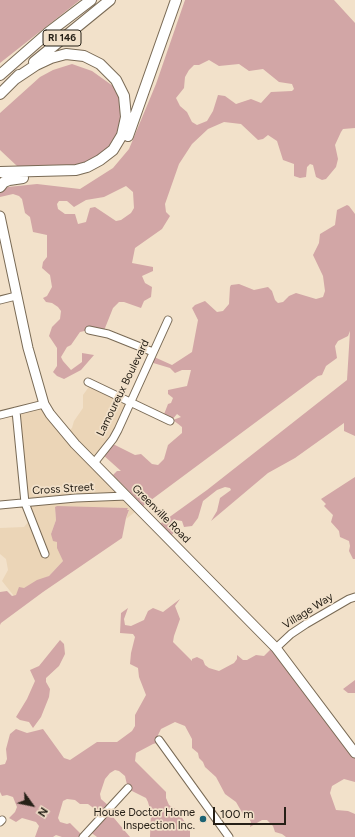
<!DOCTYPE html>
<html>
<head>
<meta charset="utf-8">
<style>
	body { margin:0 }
	#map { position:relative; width:355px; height:837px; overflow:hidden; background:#f2e1ca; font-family:Figtree,sans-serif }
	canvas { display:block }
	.north { position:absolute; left:12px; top:785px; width:40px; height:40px; -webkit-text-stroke:3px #f2e1ca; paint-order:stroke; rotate:123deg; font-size:11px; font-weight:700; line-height:16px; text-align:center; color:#262017 }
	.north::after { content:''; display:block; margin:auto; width:14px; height:18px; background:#262017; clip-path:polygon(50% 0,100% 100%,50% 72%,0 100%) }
	.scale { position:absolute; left:213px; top:807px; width:73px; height:18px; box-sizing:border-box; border:2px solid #262017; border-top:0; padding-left:5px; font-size:12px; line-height:14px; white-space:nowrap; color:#262017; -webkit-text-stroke:3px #f2e1ca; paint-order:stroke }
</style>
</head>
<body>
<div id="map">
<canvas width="355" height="837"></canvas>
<div class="north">N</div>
<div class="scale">100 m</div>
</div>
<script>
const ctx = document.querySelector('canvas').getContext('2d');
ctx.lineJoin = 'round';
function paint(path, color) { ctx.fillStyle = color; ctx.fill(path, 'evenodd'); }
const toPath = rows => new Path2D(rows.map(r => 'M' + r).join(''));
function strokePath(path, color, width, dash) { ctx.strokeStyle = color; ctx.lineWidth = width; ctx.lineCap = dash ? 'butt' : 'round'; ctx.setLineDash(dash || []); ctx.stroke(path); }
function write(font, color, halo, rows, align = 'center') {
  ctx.font = font + ' Figtree,sans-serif'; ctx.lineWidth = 3.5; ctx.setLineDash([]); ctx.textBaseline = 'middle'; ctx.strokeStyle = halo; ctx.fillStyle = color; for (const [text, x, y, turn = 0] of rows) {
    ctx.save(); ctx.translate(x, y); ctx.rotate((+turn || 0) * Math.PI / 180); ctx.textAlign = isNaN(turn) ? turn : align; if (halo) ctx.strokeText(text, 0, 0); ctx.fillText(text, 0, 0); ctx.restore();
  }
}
const built = toPath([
	[91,384,131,402,95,463,109,478,113,475,143,506,126,519,129,511,127,510,128,508,55,507,56,520,51,534,57,542,63,561,49,576,22,589,16,595,14,596,2,581,8,570,6,559,0,554,0,528,24,527,29,521,26,519,17,412,41,405,66,433,72,428,74,421,83,408,83,395]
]);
const green = toPath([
	[0,0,80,0,0,63],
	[185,0,334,0,355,23,355,128,343,129,341,132,335,145,338,159,336,167,326,179,322,180,316,177,313,165,310,164,307,167,306,177,300,178,294,176,294,164,283,160,277,141,268,135,263,139,258,140,241,124,224,122,208,129,192,144,179,164,165,204,166,212,170,216,162,229,135,248,132,263,153,267,153,271,142,276,145,283,152,287,151,297,144,301,141,308,124,302,119,302,113,308,103,333,89,330,80,332,71,345,67,347,61,357,63,361,71,370,82,362,82,353,94,355,81,370,64,379,57,376,53,372,57,366,57,348,49,336,52,327,60,319,61,311,58,307,52,303,46,302,43,298,47,296,52,287,50,275,42,268,43,262,47,257,47,235,33,232,30,217,25,213,22,199,19,196,13,194,0,197,0,192,8,187,37,184,80,189,113,168,129,149,156,84],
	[209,60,219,66,239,64,249,71,263,69,279,82,292,84,294,89,292,91,271,92,261,103,251,99,236,104,225,96,218,95,213,111,207,121,197,125,192,122,187,112,180,106,176,98,184,88,185,77,189,70,194,65,199,65],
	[126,186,133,192,134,208,131,213,121,220,116,221,95,207,90,208,86,222,78,224,75,214,65,214,58,209,57,204,59,201,67,201,74,207,86,200,104,197],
	[72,64,92,71,113,86,118,92,120,100,122,134,112,149,90,164,48,168,17,166,0,150,0,113,40,77,53,70],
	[347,205,349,206,355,214,355,436,344,431,344,423,295,458,268,473,211,521,217,511,220,498,231,490,230,488,225,487,217,490,203,501,198,518,192,526,184,527,182,521,176,520,175,522,177,529,169,538,157,526,207,490,347,380,350,331,348,336,338,341,335,346,337,358,326,366,322,375,318,376,143,506,113,475,117,471,121,471,102,454,111,443,135,455,141,454,152,464,158,465,164,459,168,445,182,433,182,427,173,420,181,417,177,414,171,421,163,417,168,404,171,403,173,398,168,394,168,390,187,386,191,370,182,370,175,373,170,368,150,362,152,356,172,365,192,352,198,320,192,308,195,305,205,301,217,312,223,311,229,304,230,287,231,285,239,284,254,290,268,287,272,291,275,300,278,303,283,302,289,296,296,293,316,299,323,297,325,291,323,276,313,255,319,243,320,234,335,225,337,210],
	[355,477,355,559,353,559,349,551,350,546,349,541,340,537,339,531,331,522,333,515,324,506,326,504,321,499],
	[57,506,128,508,127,510,129,510,126,518,122,538,43,592,1,623,0,625,0,592,7,591,12,596,16,595,19,587,24,588,37,580,49,576,63,561,57,548,57,542,53,541,51,534,56,520,55,507],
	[180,599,175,606,180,619,174,636,173,642,192,661,192,659,197,657,203,660,205,665,209,668,219,671,234,663,237,659,237,655,243,660,247,660,256,655,264,656,272,648,355,753,355,782,344,779,332,786,330,793,336,810,348,811,355,814,355,837,286,837,282,834,275,832,273,826,267,820,262,820,250,827,251,822,248,817,243,814,236,802,225,794,216,777,205,767,203,762,199,758,198,753,192,748,192,739,185,726,175,722,161,729,158,735,160,742,153,744,136,753,135,761,166,792,166,798,169,805,177,810,186,824,190,826,190,837,150,837,151,813,148,802,146,798,128,789,125,776,119,771,115,770,110,773,105,779,100,794,101,799,110,807,108,811,130,837,97,837,89,831,103,815,88,804,80,804,75,800,67,799,63,801,58,818,60,822,67,824,70,823,84,837,62,837,56,835,53,837,35,837,39,826,36,822,22,818,16,822,9,818,15,812,17,807,13,797,7,795,2,796,0,792,0,765,5,764,7,759,6,749,10,734,16,729,27,733,43,729,64,758,70,760,97,742,117,742,132,731,135,726,135,715,146,695,139,677,138,668,130,664,131,653,135,637,133,634,120,633,121,613,128,608,124,619,125,625,131,626,144,620,148,611,153,608,163,612],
	[60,640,64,644,65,654,59,666,46,678,46,682,50,689,49,697,41,717,33,728,29,722,20,720,16,717,27,699,35,681,30,670,39,666],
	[355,680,355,693,348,693,343,689]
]);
const minor = toPath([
	[0,300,16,296],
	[89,330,108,334,153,352],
	[88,382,170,421],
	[16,411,25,503,45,554],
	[0,415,44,404],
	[94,463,113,439,118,430,168,320],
	[0,505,76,498,127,496],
	[276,648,291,634,306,624,349,599,355,597],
	[159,740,229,837],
	[0,822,2,820],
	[83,837,128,788]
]);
const major = toPath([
	[0,216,28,348,44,404,50,414,75,444,276,648,355,753]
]);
const highway = toPath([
	[34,62,110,0],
	[0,75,49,32,91,0],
	[0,94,19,75],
	[128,136,176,0],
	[0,172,76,170,87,167,100,160,113,150,122,135,126,117,124,96,116,80,100,64,84,56,66,54,51,58,36,65,15,79],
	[0,187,4,182,9,180,23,178]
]);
const markers = [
	[203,819,4,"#1c6273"]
];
const shields = [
	[62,38,38]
];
const shieldNames = [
	["RI 146",62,38]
];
const streetNames = [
	["Lamoureux Boulevard",123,388,-64],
	["Cross Street",63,489,-4],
	["Greenville Road",161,514,45],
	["Village Way",308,611,-32]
];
const poiNames = [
	["House Doctor Home",195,813],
	["Inspection Inc.",195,826]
];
paint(built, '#ebd5b7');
paint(green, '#d2a6a6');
strokePath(minor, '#796a55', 9);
strokePath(major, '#796a55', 11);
strokePath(highway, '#796a55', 12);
strokePath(minor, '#fff', 7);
strokePath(major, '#fff', 9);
strokePath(highway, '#fff', 10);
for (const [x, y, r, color] of markers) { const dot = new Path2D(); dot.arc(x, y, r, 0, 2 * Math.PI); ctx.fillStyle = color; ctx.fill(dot); strokePath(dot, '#f2e1ca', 1.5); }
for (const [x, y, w] of shields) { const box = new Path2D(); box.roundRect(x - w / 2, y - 8, w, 16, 3); ctx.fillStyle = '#f2e1ca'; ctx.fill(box); strokePath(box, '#262017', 1); }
write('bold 10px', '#262017', null, shieldNames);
write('11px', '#262017', '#f2e1ca', streetNames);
write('11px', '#262017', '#f2e1ca', poiNames, 'right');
</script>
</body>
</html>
